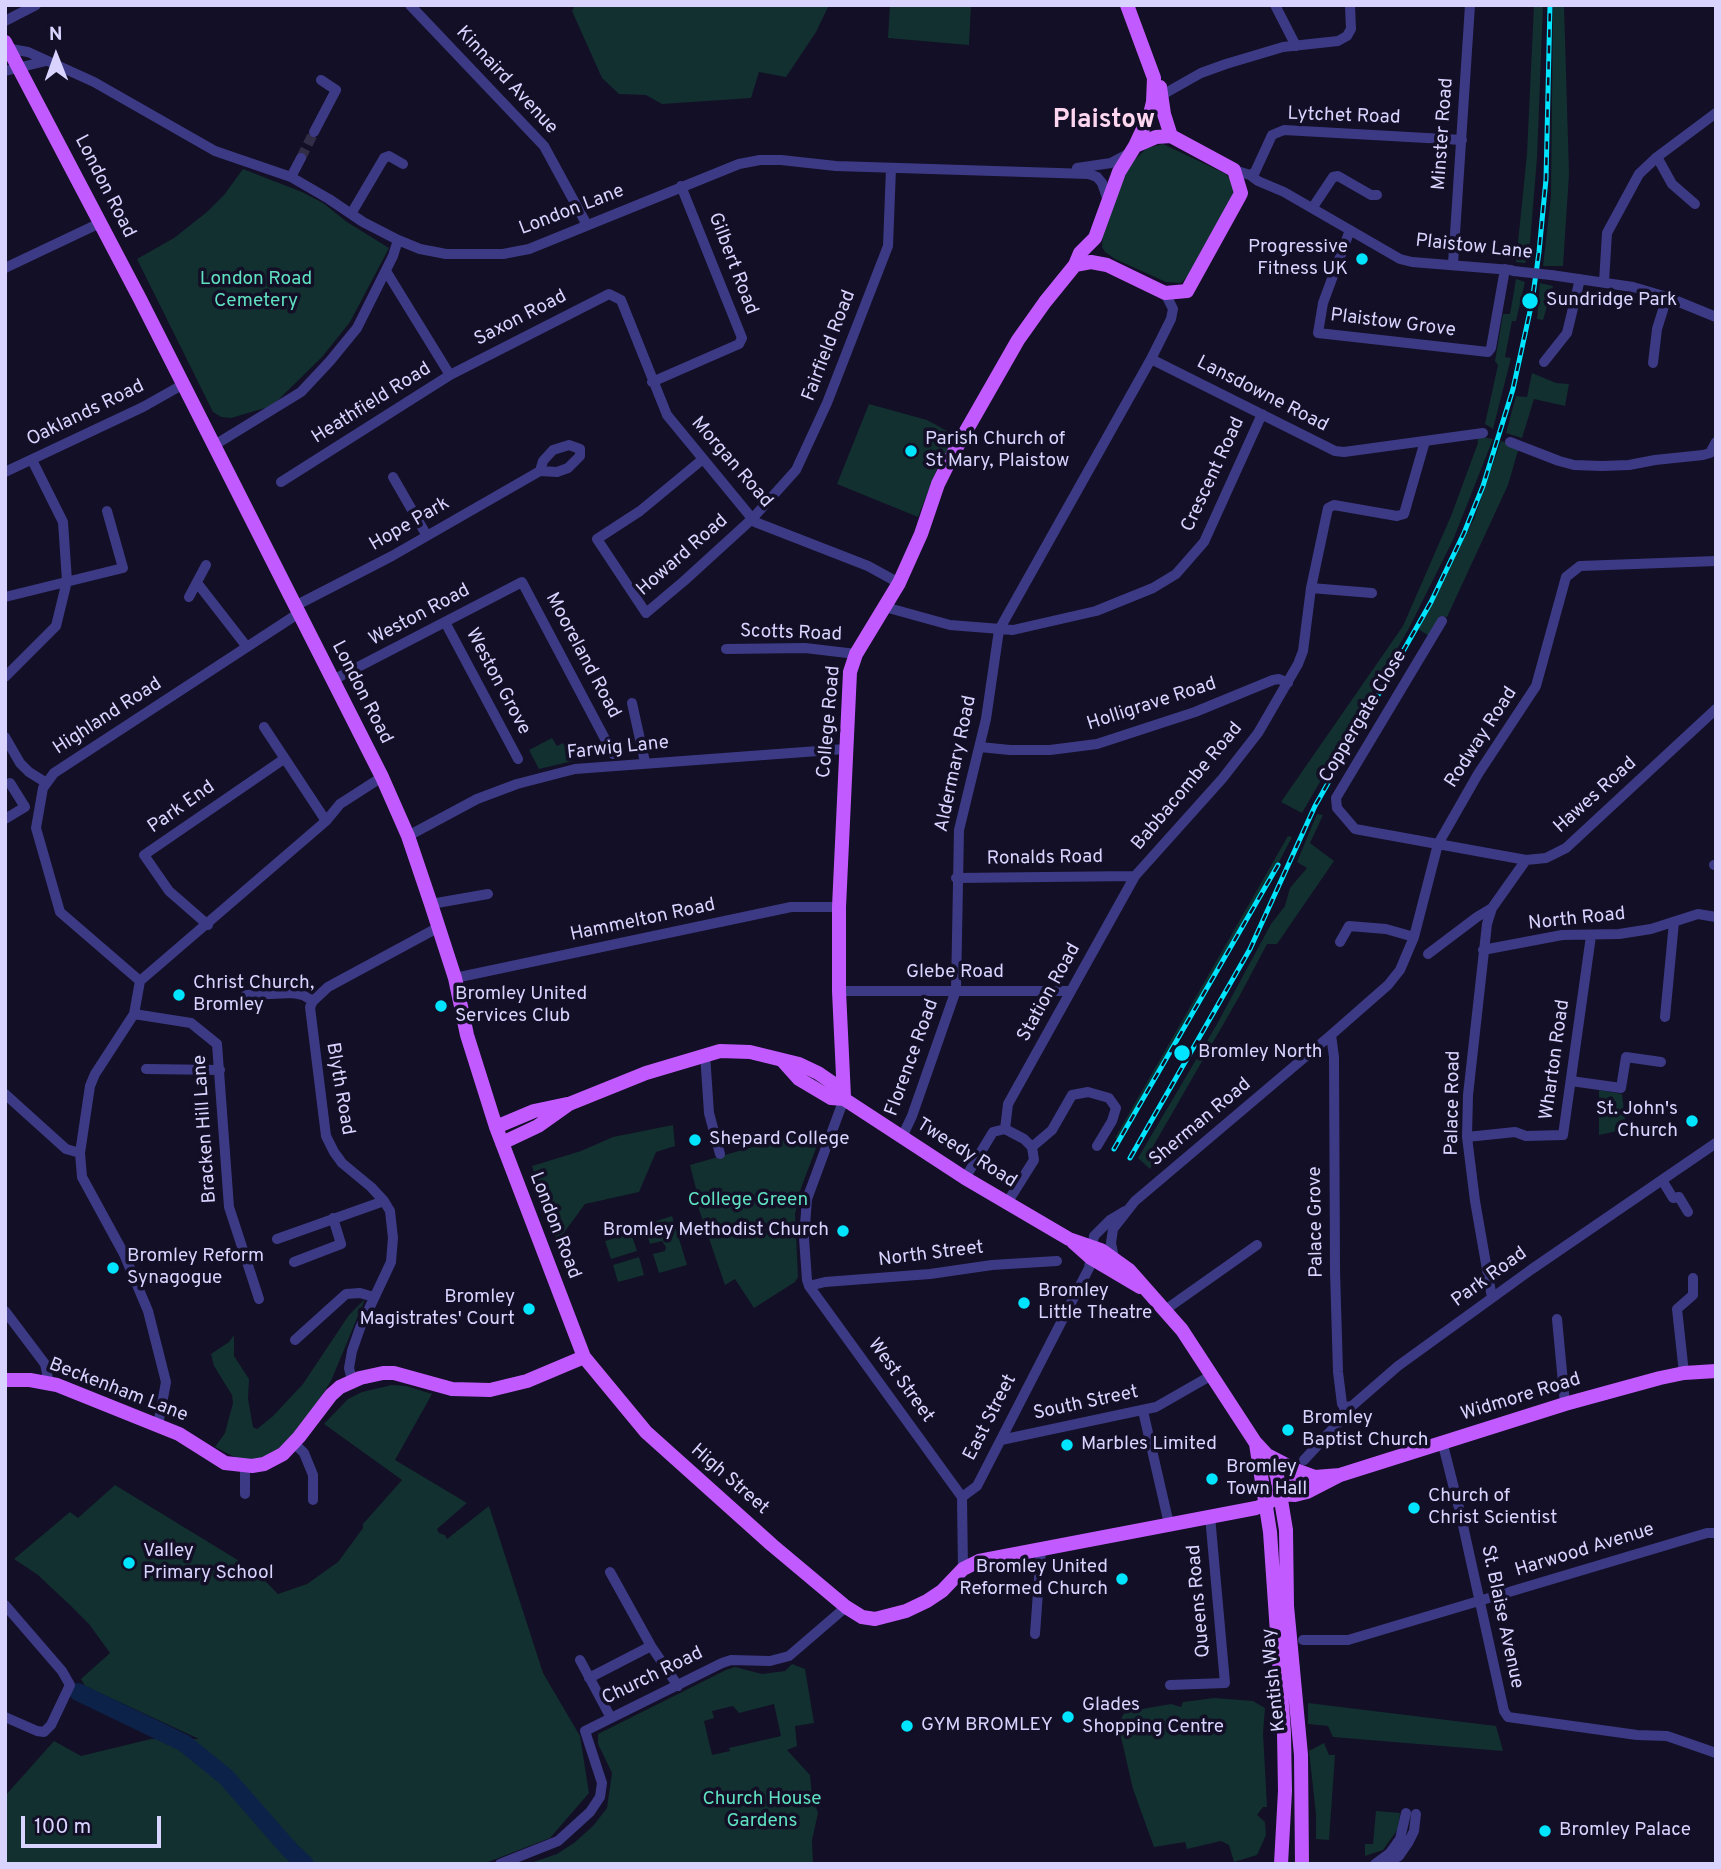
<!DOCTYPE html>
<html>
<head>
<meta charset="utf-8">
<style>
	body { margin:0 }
	#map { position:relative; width:1721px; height:1869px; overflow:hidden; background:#130f26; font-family:Overpass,sans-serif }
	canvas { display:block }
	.frame { position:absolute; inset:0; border:7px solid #d9d4ff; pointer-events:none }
	.north { position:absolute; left:21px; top:21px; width:70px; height:70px; -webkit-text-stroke:5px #130f26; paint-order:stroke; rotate:359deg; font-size:19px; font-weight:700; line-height:28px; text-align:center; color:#d9d4ff }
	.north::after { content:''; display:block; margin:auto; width:24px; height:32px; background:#d9d4ff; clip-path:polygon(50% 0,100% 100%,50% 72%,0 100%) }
	.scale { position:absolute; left:21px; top:1816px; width:140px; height:32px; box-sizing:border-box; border:4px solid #d9d4ff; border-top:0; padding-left:9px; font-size:21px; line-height:24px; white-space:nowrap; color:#d9d4ff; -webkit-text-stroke:5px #130f26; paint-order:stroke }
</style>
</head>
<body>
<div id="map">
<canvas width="1721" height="1869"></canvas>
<div class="frame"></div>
<div class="north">N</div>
<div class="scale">100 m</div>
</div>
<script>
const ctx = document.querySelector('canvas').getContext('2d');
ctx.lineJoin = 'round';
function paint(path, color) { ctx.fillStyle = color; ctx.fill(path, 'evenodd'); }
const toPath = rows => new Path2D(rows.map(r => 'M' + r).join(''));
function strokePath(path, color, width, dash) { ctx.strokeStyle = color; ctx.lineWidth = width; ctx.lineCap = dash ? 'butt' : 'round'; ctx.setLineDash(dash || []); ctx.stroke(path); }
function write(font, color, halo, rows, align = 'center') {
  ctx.font = font + ' Overpass,sans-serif'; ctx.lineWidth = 7; ctx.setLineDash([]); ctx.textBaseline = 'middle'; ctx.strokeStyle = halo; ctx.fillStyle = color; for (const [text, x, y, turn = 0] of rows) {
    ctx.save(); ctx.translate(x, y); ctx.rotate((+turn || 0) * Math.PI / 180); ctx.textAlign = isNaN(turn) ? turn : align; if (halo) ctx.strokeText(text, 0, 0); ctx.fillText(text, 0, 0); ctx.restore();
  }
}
const green = toPath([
	[575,5,829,5,816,32,786,77,759,72,751,98,662,104,646,95,619,94,602,78,572,11],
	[890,5,971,5,969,45,888,38],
	[1534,5,1543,5,1537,158,1529,255,1525,263,1516,262,1527,154],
	[1553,5,1564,5,1569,174,1563,266,1543,266,1551,196],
	[1163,144,1226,174,1234,184,1232,199,1192,272,1181,283,1166,282,1115,259,1105,252,1102,247,1103,235,1120,184,1134,160,1147,148],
	[243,169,302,192,323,203,347,222,389,248,350,322,322,357,272,406,231,418,221,417,213,412,137,259,174,238,207,212,224,195],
	[1516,279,1525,282,1516,321,1512,321,1505,357,1511,358,1493,429,1485,424,1498,365,1495,361,1503,314,1510,314],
	[1540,283,1553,286,1543,320,1537,319],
	[1532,373,1556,383,1569,384,1565,406,1534,399,1522,438,1506,433,1516,396,1527,397],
	[869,404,927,420,956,436,938,466,918,517,837,484],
	[1477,436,1493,439,1453,540,1408,630,1302,813,1281,802,1403,626,1451,516,1478,443],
	[1501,441,1519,447,1508,485,1447,617,1440,616,1429,636,1418,629,1474,519],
	[552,738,557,746,563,743,573,761,539,769,529,750],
	[1317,814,1323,815,1310,843,1334,861,1277,944,1267,944,1239,997,1151,1150,1156,1158,1150,1169,1138,1158,1217,1024,1271,924,1285,906,1290,888,1307,868,1297,862],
	[1288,836,1292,837,1267,885,1118,1140,1115,1138],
	[1599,1090,1622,1094,1626,1129,1599,1135],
	[673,1125,675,1146,656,1152,639,1192,585,1204,557,1242,532,1166,581,1151,613,1137],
	[798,1134,818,1143,801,1188,795,1214,798,1277,795,1282,754,1308,735,1279,725,1285,694,1195,697,1193,690,1165],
	[672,1216,687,1265,659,1273,653,1254,665,1251,666,1247,662,1241,650,1244,644,1225],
	[631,1233,637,1251,611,1259,605,1241],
	[639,1257,644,1275,618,1282,613,1265],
	[365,1299,331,1381,304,1423,281,1450,257,1461,241,1460,215,1447,225,1433,233,1403,232,1395,214,1366,211,1354,229,1342,234,1335,234,1356,249,1379,248,1399,253,1427,257,1429,273,1416,303,1384,349,1315],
	[392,1385,406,1386,432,1394,395,1460,467,1503,437,1529,439,1533,445,1535,447,1539,489,1506,543,1673,580,1736,589,1793,550,1838,483,1864,5,1864,5,1796,54,1741,81,1756,151,1739,199,1739,85,1686,81,1679,110,1653,89,1624,73,1608,38,1575,14,1559,70,1512,78,1518,115,1485,236,1559,259,1575,278,1594,307,1584,338,1562,363,1528,363,1524,402,1480,324,1424,348,1399,362,1392],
	[792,1664,805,1669,814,1723,795,1726,797,1746,787,1750,810,1775,812,1796,818,1813,812,1840,813,1864,528,1864,557,1854,574,1843,593,1826,607,1808,612,1773,598,1744,598,1734,726,1670,735,1667,762,1674,785,1671],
	[774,1704,781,1736,729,1748,730,1751,712,1755,704,1721,714,1718,712,1711,733,1706,739,1713],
	[1214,1698,1253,1701,1265,1708,1263,1733,1267,1807,1263,1807,1257,1815,1265,1822,1266,1835,1257,1855,1234,1862,1229,1845,1221,1841,1187,1849,1185,1842,1154,1847,1133,1789,1118,1724,1125,1712,1171,1704,1181,1707,1183,1702],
	[1308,1703,1496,1726,1503,1751,1333,1737,1328,1726,1308,1724],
	[1324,1743,1329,1755,1335,1755,1329,1840,1316,1839,1316,1814,1309,1751],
	[1376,1811,1400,1813,1398,1829,1383,1850,1365,1856,1365,1844,1373,1844]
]);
const river = toPath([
	[78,1692,184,1743,226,1777,290,1850,305,1864]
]);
const minorTunnel = toPath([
	[301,158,314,132]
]);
const minor = toPath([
	[410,5,544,146,587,225],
	[1275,5,1296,46],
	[5,21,36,5],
	[11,49,28,52,94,82,215,151,291,177,329,199,363,222,398,240,420,249,446,254,503,254,529,249,739,164,760,160,781,160,836,166,1089,174,1097,177,1102,183,1108,201],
	[5,71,46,61],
	[1162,95,1201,73,1226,64,1283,47,1338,41,1347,36,1351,29,1350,5],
	[314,132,336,90,321,80],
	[1657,157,1672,184,1695,204],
	[1077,168,1111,163,1128,154],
	[1234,170,1250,175,1258,181,1284,192,1400,259,1412,262,1511,270],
	[1250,175,1255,172,1272,135,1284,130,1462,140],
	[291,177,301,158],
	[1313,207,1333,177,1338,176,1371,195,1377,195],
	[351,214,384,158,389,156,403,164],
	[1350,230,1323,303,1318,333,1488,352,1491,348,1505,269],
	[1453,264,1470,5],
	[5,268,100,223],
	[1551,275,1633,287,1667,297,1716,317],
	[1604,282,1607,233,1639,174,1657,157,1716,113],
	[1151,359,1335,451,1344,452,1483,433],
	[1544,362,1567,333,1580,279],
	[1653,363,1657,329,1667,297],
	[450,375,609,294,621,300,667,415,755,522,868,566,899,583],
	[652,382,739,344,742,338,681,186],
	[1510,442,1559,461,1574,465,1602,466,1629,465,1655,460,1703,455,1710,453,1716,442],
	[213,446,301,392,330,361,357,328,393,256,398,240],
	[703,459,640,511,597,539,646,613,684,581,752,519,796,470,827,403,888,246,891,168],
	[5,472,143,407,182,385],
	[393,477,427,536],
	[281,482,450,375,386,271],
	[198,584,247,647],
	[1311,588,1372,593],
	[5,597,123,568,107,511],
	[189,597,206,565],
	[295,606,392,556,540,471,557,472,568,468,580,456,580,449,569,445,553,450,543,461,540,471],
	[885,607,950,625,1013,630,1096,611,1153,588,1176,574,1204,542,1262,414],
	[1442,621,1336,798,1337,808,1355,829,1526,860,1546,858,1566,848,1716,709],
	[445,622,518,759],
	[726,649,805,648,856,654],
	[5,677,56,626,67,581,63,522,32,460],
	[333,680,522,582,613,754],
	[632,703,645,762],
	[264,727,326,821],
	[5,737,20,763,29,772,45,782],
	[980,747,1010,750,1050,750,1097,744,1195,712,1273,680,1279,679,1288,683],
	[5,819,25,807,10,783],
	[408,836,477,799,517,784,575,769,845,749],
	[1714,865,1716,865],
	[956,878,1135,876],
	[431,904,488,894],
	[208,925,169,891,144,855,284,759],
	[1340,942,1349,926,1386,929,1414,937],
	[1483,950,1562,935,1619,934,1651,929,1698,914,1716,917],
	[1428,954,1477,917,1492,908],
	[455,978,791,907,839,907],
	[140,981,326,821,340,804,382,777],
	[839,991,1070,991],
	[246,995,293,993,303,995,313,1001],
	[134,1014,191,1023,217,1044,229,1207,259,1299],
	[1665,1017,1674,922],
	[1331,1035,1334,1057,1335,1271,1338,1372,1342,1404,1345,1407],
	[705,1054,709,1113,720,1154],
	[146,1069,220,1070],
	[1571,1081,1621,1088,1626,1057,1661,1062],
	[5,1094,66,1149,80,1153],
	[844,1099,807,1199,804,1238,807,1280,809,1286,962,1497,963,1569],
	[1005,1129,1008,1104,1135,876,1222,779,1258,733,1298,664,1303,651,1311,588,1328,508,1334,505,1397,516,1404,514,1425,441],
	[902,1137,912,1116,956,990,959,830,986,719,999,630,1151,359,1171,319,1173,309,1165,293],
	[1467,1137,1515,1132,1526,1136,1563,1135,1591,936],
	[1032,1147,1052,1130,1072,1095,1088,1092,1109,1098,1116,1108,1112,1121,1097,1146],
	[965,1178,993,1132,1005,1129,1024,1139,1032,1147,1034,1160,1007,1203],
	[1662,1180,1673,1198,1679,1197,1688,1212],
	[277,1239,384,1201],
	[1114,1258,1111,1243,1113,1229,1135,1201,1331,1035,1388,985,1400,970,1414,937,1438,844,1478,774,1536,686,1566,577,1580,566,1716,561],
	[294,1262,341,1244,333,1218],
	[809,1286,825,1282,930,1274,992,1265,1057,1261],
	[1492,1298,1475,1201,1467,1137,1468,1095,1487,924,1492,908,1526,860],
	[1165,1310,1257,1245],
	[5,1311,45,1364,49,1383],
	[1557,1319,1565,1404],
	[295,1340,346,1294,360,1293,374,1297],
	[1684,1373,1677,1309,1693,1295,1693,1278],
	[352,1380,349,1368,352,1351,360,1328,391,1262,393,1238,390,1211,384,1201,371,1187,342,1163,334,1152,326,1136,310,1007,313,1001,328,987,439,927],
	[1345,1407,1352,1406,1398,1366,1532,1269,1716,1143],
	[1143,1411,1169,1524],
	[158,1425,166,1382,148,1311,124,1254,82,1177,80,1153,90,1086,95,1074,134,1014,140,981,60,912,36,828,43,788,54,773,299,613],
	[1001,1440,1156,1407,1212,1375],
	[1442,1441,1460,1512,1504,1711,1508,1717,1637,1735,1667,1736,1716,1753],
	[294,1443,304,1453,313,1475,313,1500],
	[1304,1460,1341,1420,1345,1407],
	[245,1494,245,1466],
	[962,1497,977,1486,1089,1268,1094,1236,1110,1220,1125,1211],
	[610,1572,651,1646,678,1686],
	[5,1605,62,1671,70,1685,51,1725,44,1732,37,1731,5,1717],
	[1035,1634,1041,1550],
	[1303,1640,1348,1640,1707,1533,1716,1533],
	[580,1660,611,1718],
	[589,1678,651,1646],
	[1170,1685,1225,1683,1210,1516],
	[500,1864,558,1841,590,1812,600,1797,602,1783,585,1731,722,1663,731,1660,770,1661,789,1656,846,1607],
	[1375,1864,1390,1853,1400,1839,1406,1813],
	[1386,1864,1399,1856,1408,1843,1414,1831,1416,1814]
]);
const major = toPath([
	[5,42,140,299,382,777,408,836,431,904,455,978,467,1035,496,1127,584,1357,646,1432,772,1545,846,1607,862,1617,875,1619,906,1611,927,1601,942,1591,963,1569,979,1561,1256,1508,1267,1504,1290,1486,1300,1481,1315,1477,1340,1475],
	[1160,87,1164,114,1171,136],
	[1075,265,1091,262,1107,265,1165,293,1187,291,1239,197,1241,193,1234,170,1171,136,1156,137,1135,146],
	[782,1060,799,1079,831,1098,844,1099],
	[844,1097,839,991,839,907,850,672,856,654,899,583,921,534,938,484,954,452,1018,340,1045,302,1075,265,1080,253,1095,238,1119,172,1135,146,1150,114,1153,102,1154,78,1127,5],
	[496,1127,534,1111,567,1104],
	[502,1143,538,1126,569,1104,646,1073,720,1051,750,1052,799,1064,818,1073,837,1086,844,1099,965,1178,1069,1239,1101,1250,1129,1270,1182,1330,1255,1442,1267,1455,1277,1476,1286,1530,1287,1606,1301,1755,1302,1864],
	[1073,1242,1091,1258,1140,1287],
	[5,1380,30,1380,57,1385,179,1434,225,1463,252,1466,264,1464,283,1454,299,1437,331,1395,340,1387,360,1378,383,1373,394,1373,452,1389,490,1390,527,1381,584,1357],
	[1256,1444,1270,1532,1284,1733,1285,1791,1281,1864],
	[1267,1455,1296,1470,1315,1477],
	[1280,1494,1295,1495,1307,1492,1340,1475,1565,1404,1660,1378,1684,1373,1716,1371]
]);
const rail = toPath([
	[1114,1149,1278,865],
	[1130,1158,1250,949,1315,806,1431,602,1464,533,1483,486,1513,389,1532,302,1539,252,1546,179,1550,5]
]);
const minorBridge = toPath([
	[1513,271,1551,275]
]);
const markers = [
	[1362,259,7,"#00e5ff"],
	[1530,301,9,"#00e5ff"],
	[911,451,7,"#00e5ff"],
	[179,995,7,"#00e5ff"],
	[441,1006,7,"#00e5ff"],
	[1182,1053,9,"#00e5ff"],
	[1692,1121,7,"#00e5ff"],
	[695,1140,7,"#00e5ff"],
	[843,1231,7,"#00e5ff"],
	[113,1268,7,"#00e5ff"],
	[1024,1303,7,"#00e5ff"],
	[529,1309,7,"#00e5ff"],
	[1288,1430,7,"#00e5ff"],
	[1067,1445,7,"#00e5ff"],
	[1212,1479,7,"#00e5ff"],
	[1414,1508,7,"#00e5ff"],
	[129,1563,7,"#00e5ff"],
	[1122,1579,7,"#00e5ff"],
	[1068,1717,7,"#00e5ff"],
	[907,1726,7,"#00e5ff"],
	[1545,1831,7,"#00e5ff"]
];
const streetNames = [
	["Kinnaird Avenue",506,81,47],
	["Lytchet Road",1344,117,2],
	["Minster Road",1444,134,-86],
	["London Road",104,187,63],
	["London Lane",572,211,-21],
	["Plaistow Lane",1474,248,6],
	["Gilbert Road",732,264,69],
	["Saxon Road",521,319,-27],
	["Plaistow Grove",1393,324,7],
	["Fairfield Road",830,346,-69],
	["Lansdowne Road",1262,395,27],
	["Heathfield Road",372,404,-32],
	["Oaklands Road",86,414,-26],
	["Morgan Road",731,463,49],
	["Crescent Road",1214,475,-65],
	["Hope Park",410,525,-30],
	["Howard Road",683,556,-41],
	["Weston Road",420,616,-28],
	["Scotts Road",791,634,2],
	["Mooreland Road",582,656,62],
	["Weston Grove",497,682,62],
	["London Road",361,693,63],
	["Holligrave Road",1152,705,-18],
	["Highland Road",108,717,-33],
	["Coppergate Close",1364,717,-59],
	["College Road",830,722,-85],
	["Rodway Road",1482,738,-57],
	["Farwig Lane",618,749,-6],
	["Aldermary Road",957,764,-78],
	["Babbacombe Road",1188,787,-50],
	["Hawes Road",1596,796,-42],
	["Park End",182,808,-35],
	["Ronalds Road",1045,859,-1],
	["North Road",1577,920,-6],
	["Hammelton Road",643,921,-12],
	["Glebe Road",955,973],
	["Station Road",1050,993,-61],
	["Florence Road",913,1058,-70],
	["Wharton Road",1556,1060,-82],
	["Blyth Road",339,1089,80],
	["Palace Road",1454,1103,-89],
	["Sherman Road",1201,1123,-40],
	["Bracken Hill Lane",206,1129,-94],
	["Tweedy Road",966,1154,32],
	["Palace Grove",1317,1222,-91],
	["London Road",554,1226,69],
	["North Street",931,1255,-7],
	["Park Road",1490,1278,-36],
	["West Street",900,1381,54],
	["Beckenham Lane",118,1391,21],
	["Widmore Road",1521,1398,-17],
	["South Street",1086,1404,-12],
	["East Street",991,1418,-63],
	["High Street",729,1480,41],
	["Harwood Avenue",1585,1551,-17],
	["Queens Road",1200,1601,-95],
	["St. Blaise Avenue",1501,1617,78],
	["Church Road",653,1677,-26],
	["Kentish Way",1275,1680,-96]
];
const poiNames = [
	["Progressive",1348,248,"right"],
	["Fitness UK",1348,270,"right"],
	["Sundridge Park",1546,301],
	["Parish Church of",925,440],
	["St Mary, Plaistow",925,462],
	["Christ Church,",193,984],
	["Bromley",193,1006],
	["Bromley United",455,995],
	["Services Club",455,1017],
	["Bromley North",1198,1053],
	["St. John's",1678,1110,"right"],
	["Church",1678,1132,"right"],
	["Shepard College",709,1140],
	["Bromley Methodist Church",829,1231,"right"],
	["Bromley Reform",127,1257],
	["Synagogue",127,1279],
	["Bromley",1038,1292],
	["Little Theatre",1038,1314],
	["Bromley",515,1298,"right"],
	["Magistrates' Court",515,1320,"right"],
	["Bromley",1302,1419],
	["Baptist Church",1302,1441],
	["Marbles Limited",1081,1445],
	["Bromley",1226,1468],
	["Town Hall",1226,1490],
	["Church of",1428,1497],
	["Christ Scientist",1428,1519],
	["Valley",143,1552],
	["Primary School",143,1574],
	["Bromley United",1108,1568,"right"],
	["Reformed Church",1108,1590,"right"],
	["Glades",1082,1706],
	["Shopping Centre",1082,1728],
	["GYM BROMLEY",921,1726],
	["Bromley Palace",1559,1831]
];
const parkNames = [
	["London Road",256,280],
	["Cemetery",256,302],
	["College Green",748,1201],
	["Church House",762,1800],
	["Gardens",762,1822]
];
const districtNames = [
	["Plaistow",1104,122]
];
paint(green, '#12302f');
strokePath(river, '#0c2248', 18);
strokePath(minorTunnel, '#312d47', 10, [10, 5]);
strokePath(minor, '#3d3a85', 10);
strokePath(major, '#c25bff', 14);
strokePath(rail, '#00e5ff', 5);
strokePath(rail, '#130f26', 2.5, [8]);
strokePath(minorBridge, '#3d3a85', 10);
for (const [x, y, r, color] of markers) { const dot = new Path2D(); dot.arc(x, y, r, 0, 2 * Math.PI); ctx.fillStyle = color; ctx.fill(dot); strokePath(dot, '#130f26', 2.5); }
write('19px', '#d9d4ff', '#130f26', streetNames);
write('19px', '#d9d4ff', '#130f26', poiNames, 'left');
write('19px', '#5fe0c0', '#130f26', parkNames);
write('bold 26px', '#ffd6f0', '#130f26', districtNames);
</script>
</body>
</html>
